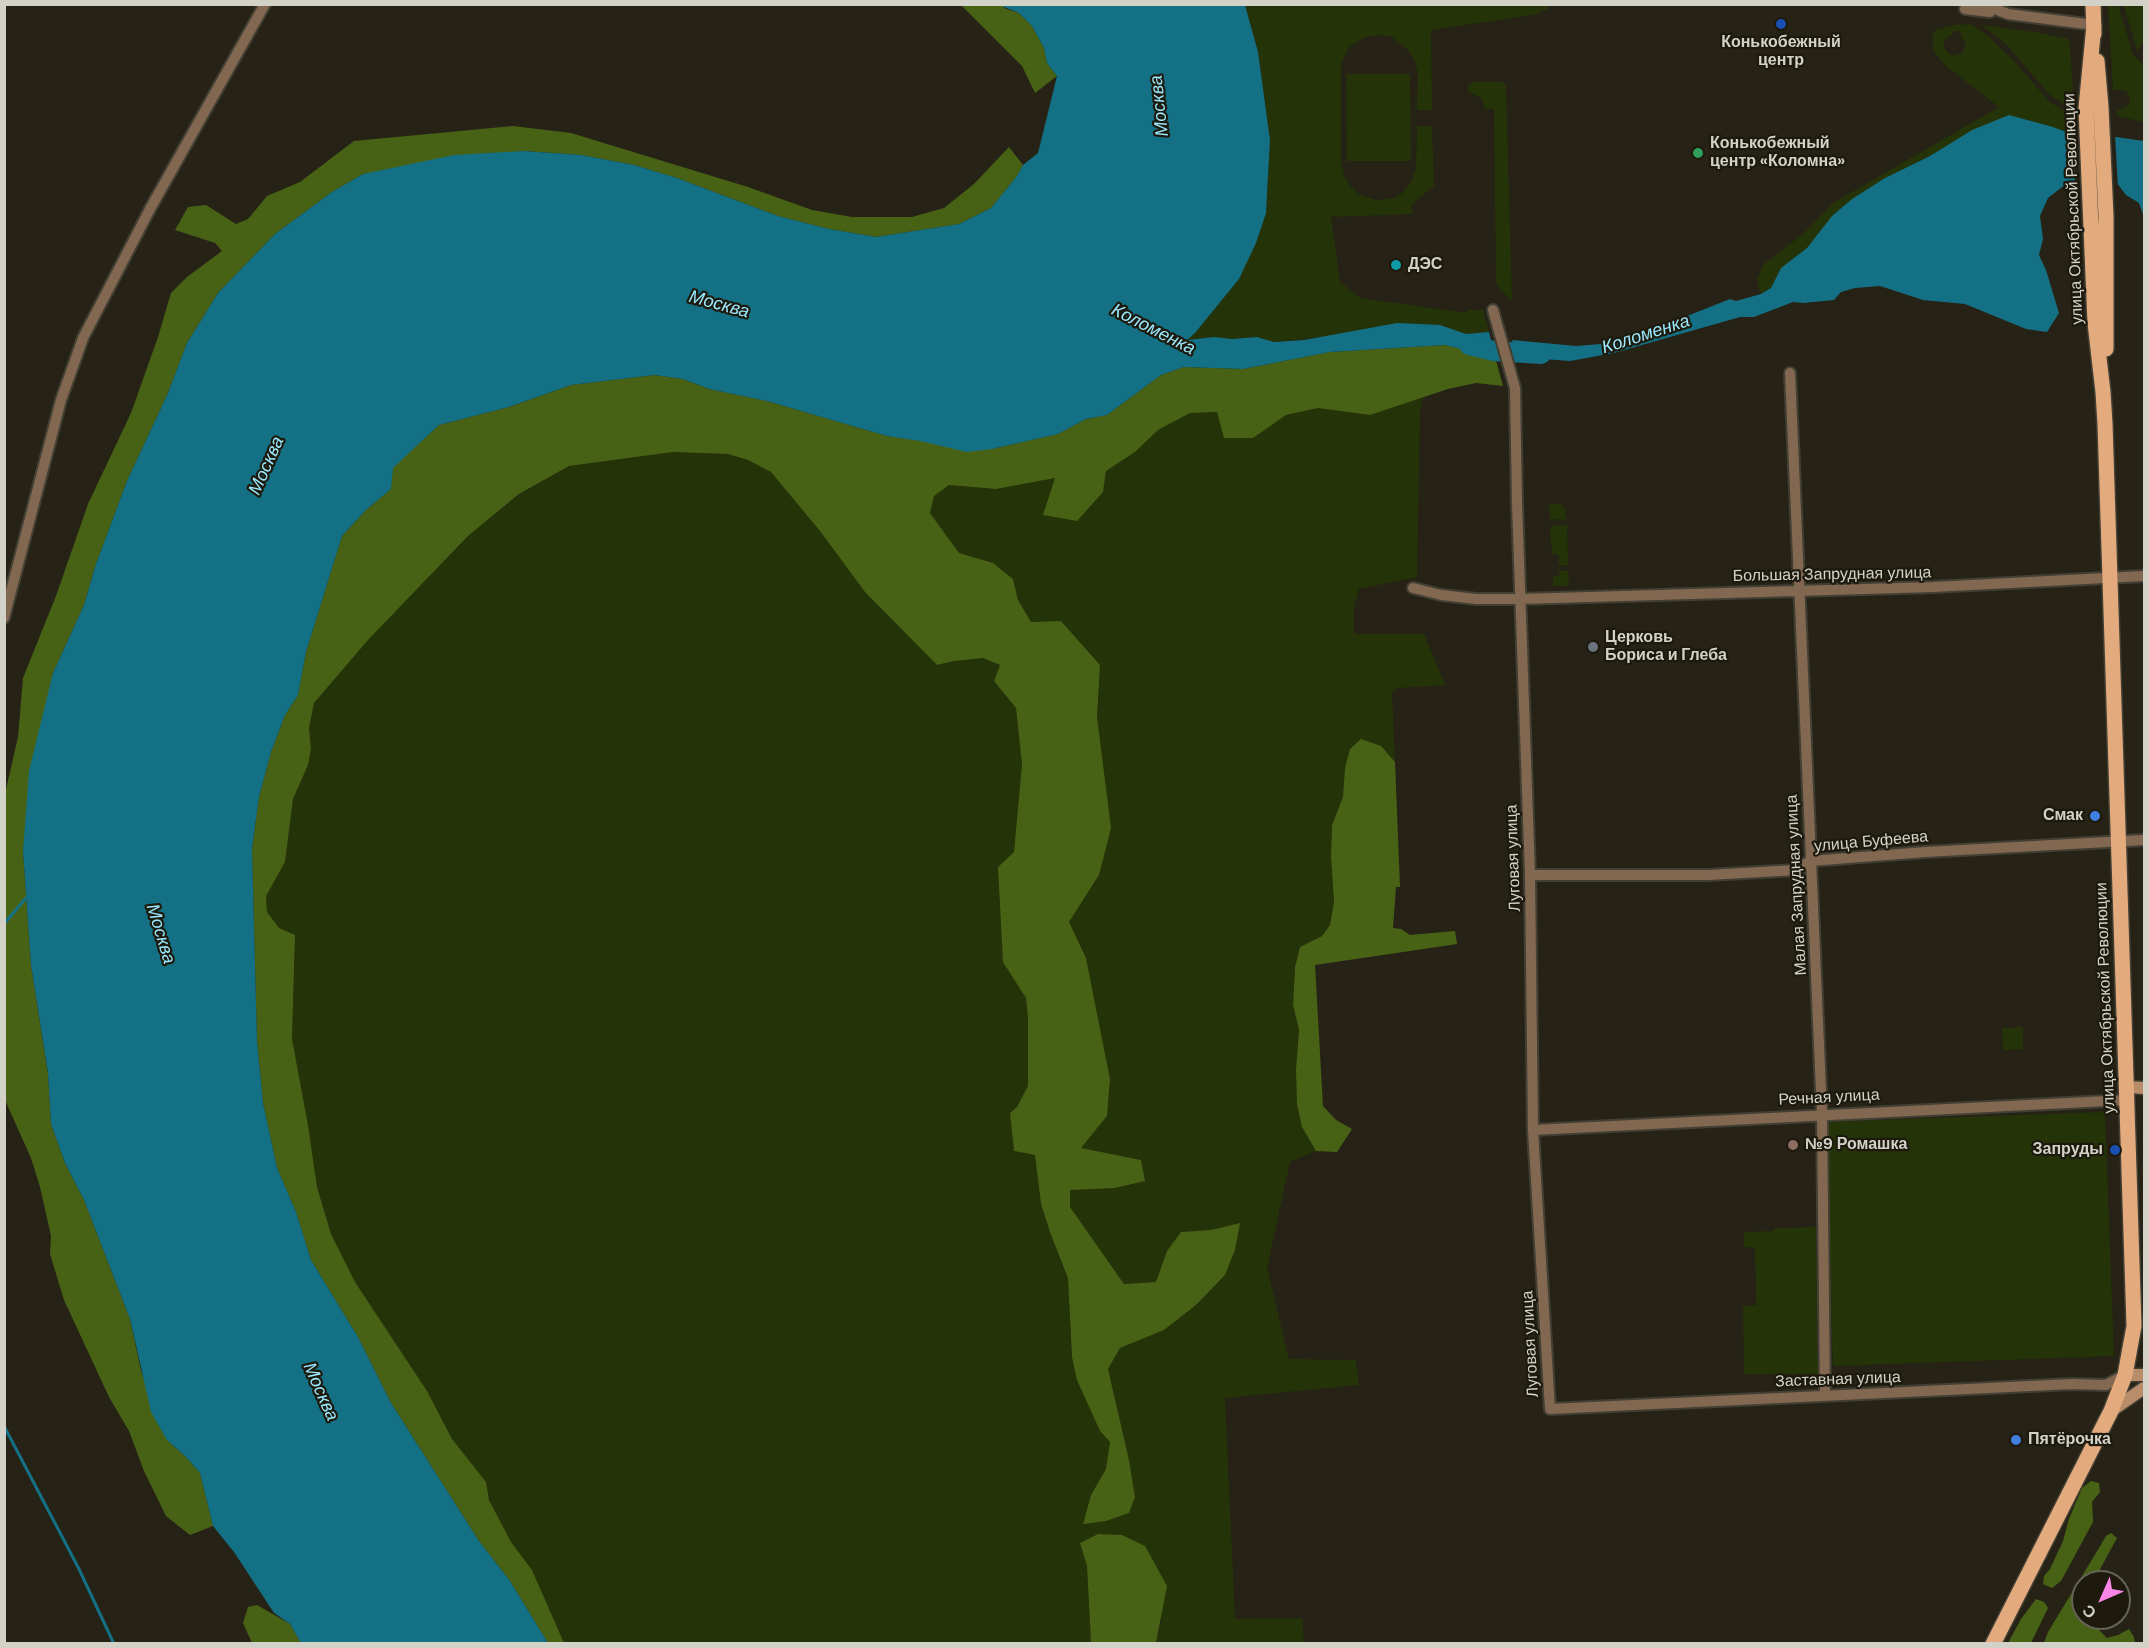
<!DOCTYPE html>
<html>
<head>
<meta charset="utf-8">
<style>
	body { margin:0 }
	#map { position:relative; width:2149px; height:1648px; overflow:hidden; background:#262316; font-family:"DM Sans",sans-serif }
	canvas { display:block }
	.frame { position:absolute; inset:0; border:6px solid #d3d2c9; pointer-events:none }
	.north { position:absolute; left:2071px; top:1570px; width:60px; height:60px; box-sizing:border-box; background:#1d1a0d; border:2px solid #666458; border-radius:50%; rotate:225deg; font-size:16px; font-weight:700; line-height:24px; text-align:center; color:#d3d2c9 }
	.north::after { content:''; display:block; margin:auto; width:21px; height:27px; background:#fa87e7; clip-path:polygon(50% 0,100% 100%,50% 72%,0 100%) }
</style>
</head>
<body>
<div id="map">
<canvas width="2149" height="1648"></canvas>
<div class="frame"></div>
<div class="north">С</div>
</div>
<script>
const ctx = document.querySelector('canvas').getContext('2d');
ctx.lineJoin = 'round';
function paint(path, color) { ctx.fillStyle = color; ctx.fill(path, 'evenodd'); }
const toPath = rows => new Path2D(rows.map(r => 'M' + r).join(''));
function strokePath(path, color, width, dash) { ctx.strokeStyle = color; ctx.lineWidth = width; ctx.lineCap = dash ? 'butt' : 'round'; ctx.setLineDash(dash || []); ctx.stroke(path); }
function write(font, color, halo, rows, align = 'center') {
  ctx.font = font + ' "DM Sans",sans-serif'; ctx.lineWidth = 4.5; ctx.setLineDash([]); ctx.textBaseline = 'middle'; ctx.strokeStyle = halo; ctx.fillStyle = color; for (const [text, x, y, turn = 0] of rows) {
    ctx.save(); ctx.translate(x, y); ctx.rotate((+turn || 0) * Math.PI / 180); ctx.textAlign = isNaN(turn) ? turn : align; if (halo) ctx.strokeText(text, 0, 0); ctx.fillText(text, 0, 0); ctx.restore();
  }
}
const green = toPath([
	[1245,5,1547,5,1548,9,1533,15,1431,30,1432,110,1417,110,1418,74,1415,62,1409,51,1392,37,1378,35,1363,38,1349,47,1341,65,1341,161,1344,175,1350,186,1359,195,1376,200,1394,198,1401,194,1411,182,1416,169,1417,126,1432,126,1434,186,1411,205,1412,214,1331,217,1340,282,1360,298,1467,313,1467,310,1483,310,1489,332,1466,334,1440,325,1274,342,1257,337,1232,339,1214,337,1186,340,1195,333,1239,279,1266,213,1270,140,1258,52],
	[2108,5,2118,5,2133,55,2144,65,2144,122,2117,116,2117,110,2128,106,2130,100,2129,94,2125,90,2113,90],
	[2124,5,2144,5,2144,42,2137,51],
	[1959,24,1962,26,1964,24,1973,25,1988,36,2014,61,2047,99,2057,107,2073,115,2074,135,2020,118,1930,156,1885,178,1852,200,1832,216,1807,248,1781,268,1771,288,1761,294,1757,281,1763,265,1804,233,1833,203,1999,107,1946,66,1934,52,1932,37,1935,30],
	[1954,30,1961,32,1961,36,1966,45,1962,53,1954,56,1947,52,1943,44,1945,39,1953,34],
	[1981,25,2041,33,2068,39,2070,46,2073,92,2064,91,2064,104,2050,95,2005,43],
	[1346,74,1410,74,1411,161,1347,161],
	[1472,82,1503,82,1506,86,1512,300,1500,290,1496,282,1494,109,1485,109,1482,99,1469,92,1467,87],
	[1423,397,1420,414,1417,577,1359,589,1354,606,1354,634,1424,634,1445,685,1397,688,1392,692,1395,762,1381,746,1345,768,1343,797,1332,825,1331,857,1334,901,1330,925,1322,936,1300,947,1295,967,1293,1005,1299,1030,1296,1069,1297,1104,1302,1127,1316,1151,1290,1162,1267,1268,1289,1359,1356,1360,1359,1385,1225,1398,1235,1619,1302,1618,1304,1643,1156,1643,1162,1619,1122,1535,1098,1534,1080,1543,1087,1566,1091,1643,564,1643,532,1570,511,1542,489,1500,486,1482,452,1439,427,1391,355,1282,331,1234,317,1187,308,1125,292,1039,295,935,279,928,267,912,266,896,270,886,285,862,293,799,308,765,311,749,309,728,314,703,368,640,468,536,520,494,569,466,673,452,728,454,748,460,771,472,820,531,865,592,937,665,954,661,983,658,1001,665,994,681,1016,708,1022,764,1014,853,998,867,1026,998,1028,1018,1028,1086,1017,1108,1010,1113,1014,1151,1035,1155,1041,1204,1051,1235,1068,1278,1072,1357,1100,1431,1110,1442,1106,1469,1091,1495,1083,1523,1106,1521,1129,1513,1135,1496,1129,1460,1108,1369,1120,1348,1164,1330,1196,1305,1225,1275,1235,1250,1239,1223,1211,1230,1181,1232,1167,1251,1156,1282,1124,1284,1070,1207,1070,1189,1115,1188,1145,1181,1141,1160,1080,1149,1107,1116,1110,1079,1086,958,1069,922,1099,875,1103,769,1097,717,1100,665,1061,621,1031,622,1018,599,1013,579,993,563,959,553,930,513,934,496,949,485,996,489,1056,477,1053,485,1103,492,1106,471,1135,452,1158,430,1190,413,1218,412,1252,438,1286,415,1318,408,1370,415],
	[1549,504,1559,504,1564,506,1567,520,1550,519],
	[1557,525,1567,525,1568,565,1559,565,1558,554,1552,554,1550,527],
	[1559,571,1568,571,1569,586,1553,586,1553,576,1559,576],
	[2023,1027,2023,1049,2003,1050,2002,1028],
	[2105,1112,2114,1356,1833,1366,1824,1122],
	[1816,1227,1818,1374,1744,1374,1743,1306,1756,1305,1755,1248,1744,1247,1744,1232,1774,1231,1774,1228]
]);
const forest = toPath([
	[961,5,1004,5,1004,8,1019,13,1032,26,1044,48,1047,63,1057,76,1035,93,1022,66],
	[513,126,571,133,748,187,812,210,852,217,912,217,944,208,974,184,1009,147,1023,165,1017,176,991,208,959,224,876,237,829,229,778,216,677,178,634,165,581,155,524,151,363,174,332,192,275,234,218,293,187,343,168,393,127,481,96,564,84,605,53,673,23,851,31,965,48,1074,51,1124,65,1163,84,1200,130,1319,141,1371,167,1440,186,1457,200,1473,213,1526,190,1535,166,1516,144,1471,129,1431,109,1397,64,1300,50,1254,51,1236,40,1187,31,1158,5,1100,4,798,18,737,23,678,56,596,88,504,131,413,158,337,171,293,187,277,222,251,215,243,175,230,188,207,206,205,236,224,248,219,267,196,300,182,354,141],
	[1445,345,1495,357,1503,386,1476,383,1448,389,1370,415,1318,408,1286,415,1253,438,1224,438,1217,412,1190,413,1158,430,1135,452,1106,471,1103,492,1077,521,1043,515,1055,478,996,489,949,485,934,496,930,513,959,553,993,563,1013,579,1018,600,1031,622,1061,621,1100,665,1097,717,1111,828,1099,875,1069,922,1086,958,1110,1079,1107,1116,1081,1148,1141,1160,1145,1181,1115,1188,1070,1190,1070,1207,1124,1284,1156,1282,1167,1251,1181,1232,1211,1230,1240,1223,1235,1250,1225,1275,1196,1305,1164,1330,1120,1348,1108,1369,1129,1460,1135,1497,1129,1513,1106,1521,1083,1524,1091,1495,1106,1469,1110,1442,1100,1431,1077,1380,1072,1357,1068,1278,1051,1235,1041,1204,1035,1155,1014,1151,1010,1113,1017,1107,1028,1086,1028,1018,1026,998,1003,962,998,867,1014,852,1022,764,1016,708,994,681,1000,665,983,658,954,661,937,665,865,592,820,531,771,472,748,460,728,454,673,452,569,466,519,494,468,536,368,640,314,703,309,728,311,749,308,765,293,799,285,862,266,896,267,912,279,928,295,935,292,1039,308,1125,317,1187,331,1234,355,1282,427,1391,452,1439,486,1482,489,1500,511,1542,532,1570,564,1643,548,1643,510,1581,479,1541,391,1403,358,1337,311,1260,296,1212,277,1168,263,1103,257,1041,252,849,259,797,271,752,285,715,298,695,306,652,342,536,366,510,391,489,392,468,439,425,509,407,571,385,654,375,683,379,709,389,767,401,887,436,992,449,1058,434,1086,419,1107,415,1161,375,1184,367,1243,369,1330,352],
	[1361,739,1381,746,1395,762,1400,887,1396,887,1393,928,1401,929,1410,935,1455,931,1457,944,1315,965,1323,1106,1336,1120,1352,1129,1337,1152,1316,1151,1302,1127,1297,1104,1296,1069,1299,1030,1293,1005,1295,967,1300,947,1322,936,1330,925,1334,901,1331,857,1332,825,1343,797,1345,768,1350,749],
	[2091,1481,2099,1483,2100,1492,2092,1502,2093,1522,2061,1581,2052,1588,2043,1584,2044,1576,2050,1569,2063,1541,2069,1519,2082,1488],
	[2111,1533,2117,1538,2093,1582,2083,1582,2083,1601,2077,1619,2097,1628,2107,1638,2118,1635,2129,1629,2134,1637,2135,1643,2044,1643,2048,1632,2096,1553,2106,1536],
	[1098,1534,1122,1535,1145,1546,1167,1586,1156,1643,1091,1643,1087,1566,1080,1543],
	[2036,1599,2044,1602,2048,1608,2031,1643,2008,1643,2021,1619],
	[257,1605,290,1624,301,1643,252,1643,243,1623,248,1607]
]);
const water = toPath([
	[1004,5,1245,5,1258,52,1270,140,1266,213,1256,243,1239,279,1195,333,1187,340,1214,337,1232,339,1257,337,1274,342,1304,340,1397,323,1440,325,1466,334,1489,332,1495,357,1445,345,1330,352,1243,369,1184,367,1161,375,1107,415,1086,419,1058,434,992,449,967,452,920,441,887,436,767,401,709,389,683,379,654,375,571,385,509,407,439,425,393,468,391,489,366,510,342,536,306,652,298,695,285,715,271,752,259,797,252,849,257,1041,263,1103,277,1168,296,1212,311,1260,358,1337,391,1403,479,1541,510,1581,548,1643,301,1643,290,1624,274,1613,234,1552,213,1526,200,1473,186,1457,167,1440,151,1412,130,1319,84,1200,65,1163,51,1124,48,1073,31,965,23,851,29,771,53,673,84,605,96,564,127,481,168,393,187,343,218,293,275,234,332,192,363,174,454,155,524,151,581,155,634,165,677,178,778,216,829,229,876,237,959,224,991,208,1017,176,1023,165,1038,153,1057,76,1047,63,1044,48,1032,26,1019,13,1004,7],
	[2009,115,2053,127,2074,135,2116,137,2144,141,2144,217,2139,203,2126,195,2117,183,2080,181,2066,184,2048,198,2040,216,2043,239,2039,255,2046,270,2059,313,2047,332,2026,329,1965,304,1923,300,1880,286,1855,288,1841,292,1834,300,1803,303,1793,302,1754,317,1740,317,1614,353,1570,361,1517,357,1512,340,1576,346,1601,344,1672,322,1730,299,1736,301,1761,294,1771,288,1781,268,1807,248,1832,216,1852,199,1885,178,1930,156,1972,130]
]);
const pier = toPath([
	[2074,132,2115,134,2118,189,2115,186,2075,185]
]);
const stream = toPath([
	[4,924,26,898],
	[4,1426,79,1569,114,1644]
]);
const river = toPath([
	[1469,345,1494,351,1541,354]
]);
const street = toPath([
	[1982,4,2008,14,2094,25],
	[1965,9,1990,12],
	[1493,310,1515,388,1517,503,1530,875,1533,1130,1550,1409,2072,1384,2106,1385,2125,1375],
	[1790,373,1822,1114,1825,1396],
	[1413,588,1441,595,1476,599,1520,599,1933,587,2144,576],
	[4,618,61,400,83,338,150,209,265,4],
	[1530,875,1708,875,1796,870,1810,861,1925,852,2144,840],
	[1533,1130,2127,1100]
]);
const secondary = toPath([
	[2127,1087,2144,1088],
	[2125,1375,2144,1375],
	[2111,1411,2144,1388]
]);
const primary = toPath([
	[2093,4,2094,34],
	[2097,61,2101,107,2106,216,2106,349],
	[1993,1644,2111,1411,2125,1375,2134,1326,2105,424,2103,392,2095,323,2086,108,2094,25]
]);
const markers = [
	[1781,24,6,"#1a4fb4"],
	[1698,153,6,"#2e9e5b"],
	[1396,265,6,"#0f9aa8"],
	[1593,647,6,"#6b7280"],
	[2095,816,6,"#3f7fe0"],
	[1793,1145,6,"#8d6e63"],
	[2115,1150,6,"#1a4fb4"],
	[2016,1440,6,"#3f7fe0"]
];
const poiNames = [
	["Конькобежный",1781,43,"center"],
	["центр",1781,61,"center"],
	["Конькобежный",1710,144],
	["центр «Коломна»",1710,162],
	["ДЭС",1408,265],
	["Церковь",1605,638],
	["Бориса и Глеба",1605,656],
	["Смак",2083,816,"right"],
	["№9 Ромашка",1805,1145],
	["Запруды",2103,1150,"right"],
	["Пятёрочка",2028,1440]
];
const streetNames = [
	["улица Октябрьской Революции",2074,209,-92],
	["Большая Запрудная улица",1832,575,-1],
	["улица Буфеева",1871,842,-5],
	["Луговая улица",1514,858,-92],
	["Малая Запрудная улица",1797,885,-93],
	["улица Октябрьской Революции",2106,998,-92],
	["Речная улица",1829,1098,-3],
	["Луговая улица",1531,1344,-93],
	["Заставная улица",1838,1380,-2]
];
const waterNames = [
	["Москва",1160,106,-96],
	["Москва",719,305,15],
	["Коломенка",1153,330,27],
	["Коломенка",1646,335,-18],
	["Москва",267,466,-66],
	["Москва",160,934,73],
	["Москва",320,1392,66]
];
paint(green, '#243308');
paint(forest, '#486215');
paint(water, '#147084');
paint(pier, '#262316');
strokePath(stream, '#147084', 3);
strokePath(river, '#147084', 20);
strokePath(street, '#423f33', 14);
strokePath(secondary, '#423f33', 15);
strokePath(primary, '#423f33', 18);
strokePath(street, '#826751', 10);
strokePath(secondary, '#b98d6a', 12);
strokePath(primary, '#e3aa7d', 15);
for (const [x, y, r, color] of markers) { const dot = new Path2D(); dot.arc(x, y, r, 0, 2 * Math.PI); ctx.fillStyle = color; ctx.fill(dot); strokePath(dot, '#1d1a0d', 2); }
write('bold 16px', '#d3d2c9', '#1d1a0d', poiNames, 'left');
write('16px', '#d3d2c9', '#1d1a0d', streetNames);
write('italic 18px', '#9be8fe', '#1d1a0d', waterNames);
</script>
</body>
</html>
